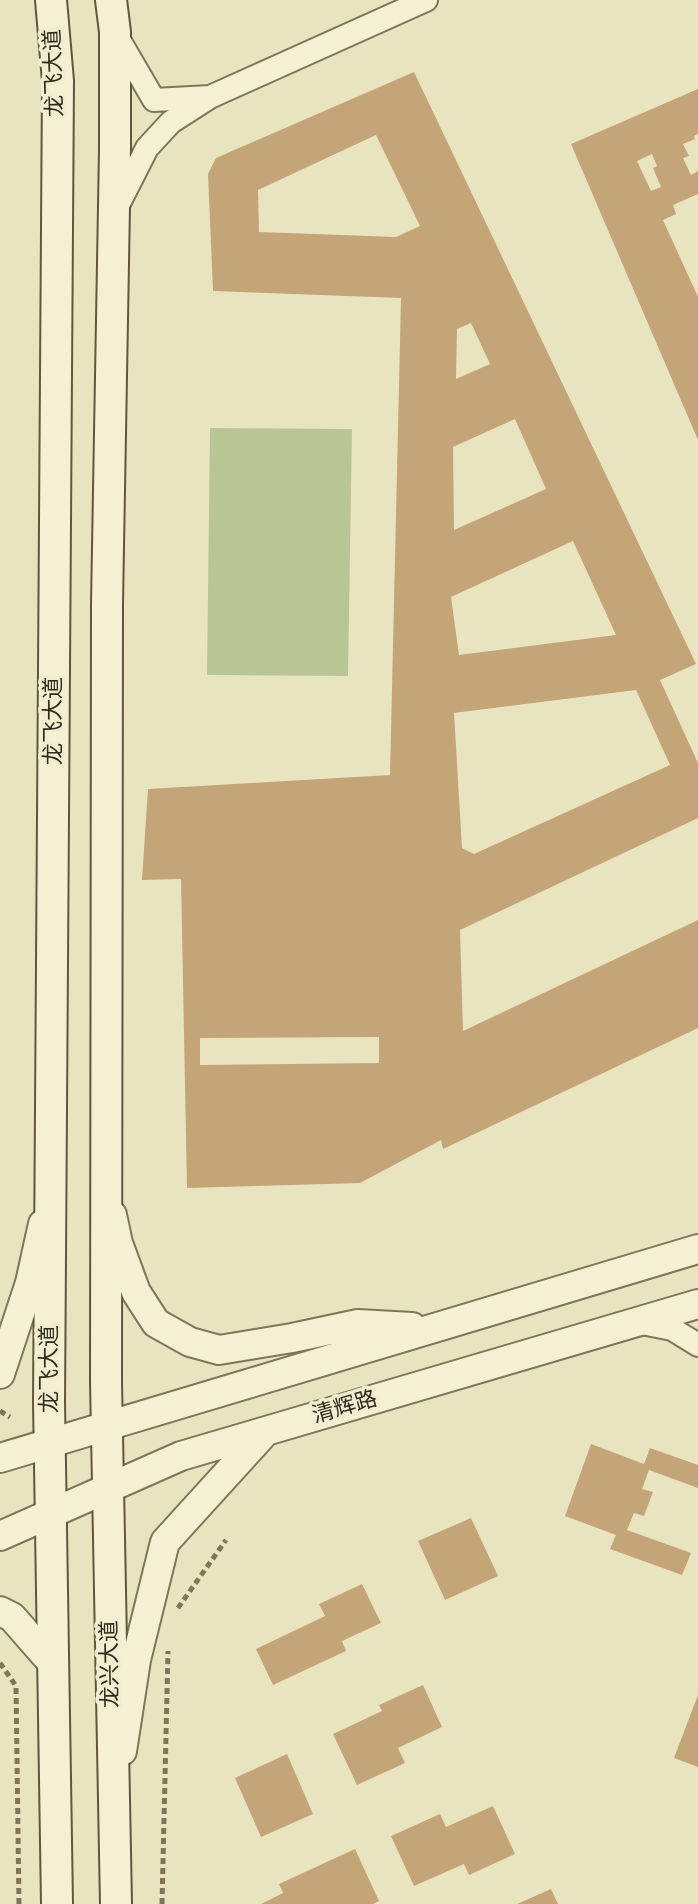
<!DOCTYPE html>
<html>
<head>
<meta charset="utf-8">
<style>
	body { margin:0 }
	canvas { display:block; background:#e9e4c0 }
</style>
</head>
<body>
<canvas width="698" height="1904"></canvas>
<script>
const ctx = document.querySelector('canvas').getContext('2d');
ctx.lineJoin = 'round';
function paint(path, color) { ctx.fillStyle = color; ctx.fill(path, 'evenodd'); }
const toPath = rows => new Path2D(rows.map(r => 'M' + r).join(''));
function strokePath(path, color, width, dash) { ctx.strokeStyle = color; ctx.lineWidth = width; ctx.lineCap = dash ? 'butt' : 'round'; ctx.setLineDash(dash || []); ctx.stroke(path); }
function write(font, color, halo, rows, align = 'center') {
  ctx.font = font + ' "Times New Roman","Noto Sans SC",serif'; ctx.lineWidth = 7; ctx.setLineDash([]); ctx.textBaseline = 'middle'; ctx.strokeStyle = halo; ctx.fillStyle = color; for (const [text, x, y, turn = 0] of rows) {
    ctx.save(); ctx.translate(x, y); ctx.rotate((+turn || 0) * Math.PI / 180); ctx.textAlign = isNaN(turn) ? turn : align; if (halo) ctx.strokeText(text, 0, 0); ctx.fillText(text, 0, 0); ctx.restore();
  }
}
const green = toPath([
	[210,428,352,429,348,676,207,675]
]);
const building = toPath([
	[414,72,696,664,660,680,698,763,698,818,460,930,463,1031,698,920,698,1028,443,1149,441,1140,360,1183,187,1188,181,879,142,880,148,789,390,775,401,298,213,291,208,174,216,158],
	[376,135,420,226,396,237,259,232,258,190],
	[471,323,490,364,456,379,457,329],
	[515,419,546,489,454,530,453,447],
	[573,541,616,635,459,655,451,597],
	[636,690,670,765,474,854,462,848,454,713],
	[379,1037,379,1063,200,1065,200,1038],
	[698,89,698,134,694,136,695,139,683,144,689,156,683,158,691,175,698,171,698,194,673,205,676,214,663,220,698,297,698,440,571,144],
	[652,154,657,166,653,168,661,187,651,191,637,161],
	[591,1444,644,1464,650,1448,698,1465,698,1488,649,1470,642,1489,653,1492,644,1516,634,1513,627,1530,691,1553,682,1575,610,1549,616,1535,565,1516],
	[471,1518,498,1576,445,1600,418,1541],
	[362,1584,381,1623,342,1641,346,1651,273,1685,256,1649,325,1616,319,1604],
	[423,1685,442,1727,398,1748,405,1763,357,1785,333,1734,382,1711,379,1705],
	[698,1695,698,1767,674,1758],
	[287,1754,313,1814,261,1837,235,1778],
	[493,1806,515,1854,469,1875,464,1864,414,1886,391,1836,440,1814,446,1827],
	[355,1849,379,1901,373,1904,261,1904,283,1893,279,1884],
	[551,1889,558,1904,517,1904]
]);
const path = toPath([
	[0,1411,10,1417],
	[178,1608,226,1540],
	[0,1663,16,1686,19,1904],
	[162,1904,168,1651]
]);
const minor = toPath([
	[115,33,154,100,210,97,171,122,147,148,117,207],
	[210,97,426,0],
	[637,1322,672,1329,698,1345]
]);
const tertiary = toPath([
	[112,1215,118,1243,136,1292,156,1323,190,1342,219,1350,292,1338,358,1324,412,1327],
	[0,1374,30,1283,43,1224],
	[0,1458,698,1249],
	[0,1536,181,1456,698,1304],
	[0,1611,12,1617,54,1665],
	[122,1751,136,1660,165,1542,265,1432]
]);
const secondary = toPath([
	[51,0,58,81,49,1402,57,1904],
	[111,0,115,32,115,149,107,604,106,1381,116,1904]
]);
const streetNames = [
	["龙飞大道",55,73,-92],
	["龙飞大道",54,721,-90],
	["龙飞大道",50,1369,-90],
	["清辉路",345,1408,-16],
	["龙兴大道",111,1664,-91]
];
paint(green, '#b8c695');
paint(building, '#c4a578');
strokePath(minor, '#817559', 26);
strokePath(tertiary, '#817559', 32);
strokePath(secondary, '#62563d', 34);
strokePath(path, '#817559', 5, [6, 4]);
strokePath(minor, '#f5f0d2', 22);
strokePath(tertiary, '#f5f0d2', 28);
strokePath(secondary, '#f5f0d2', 30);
write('22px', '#312a1d', '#f1edce', streetNames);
</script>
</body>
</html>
